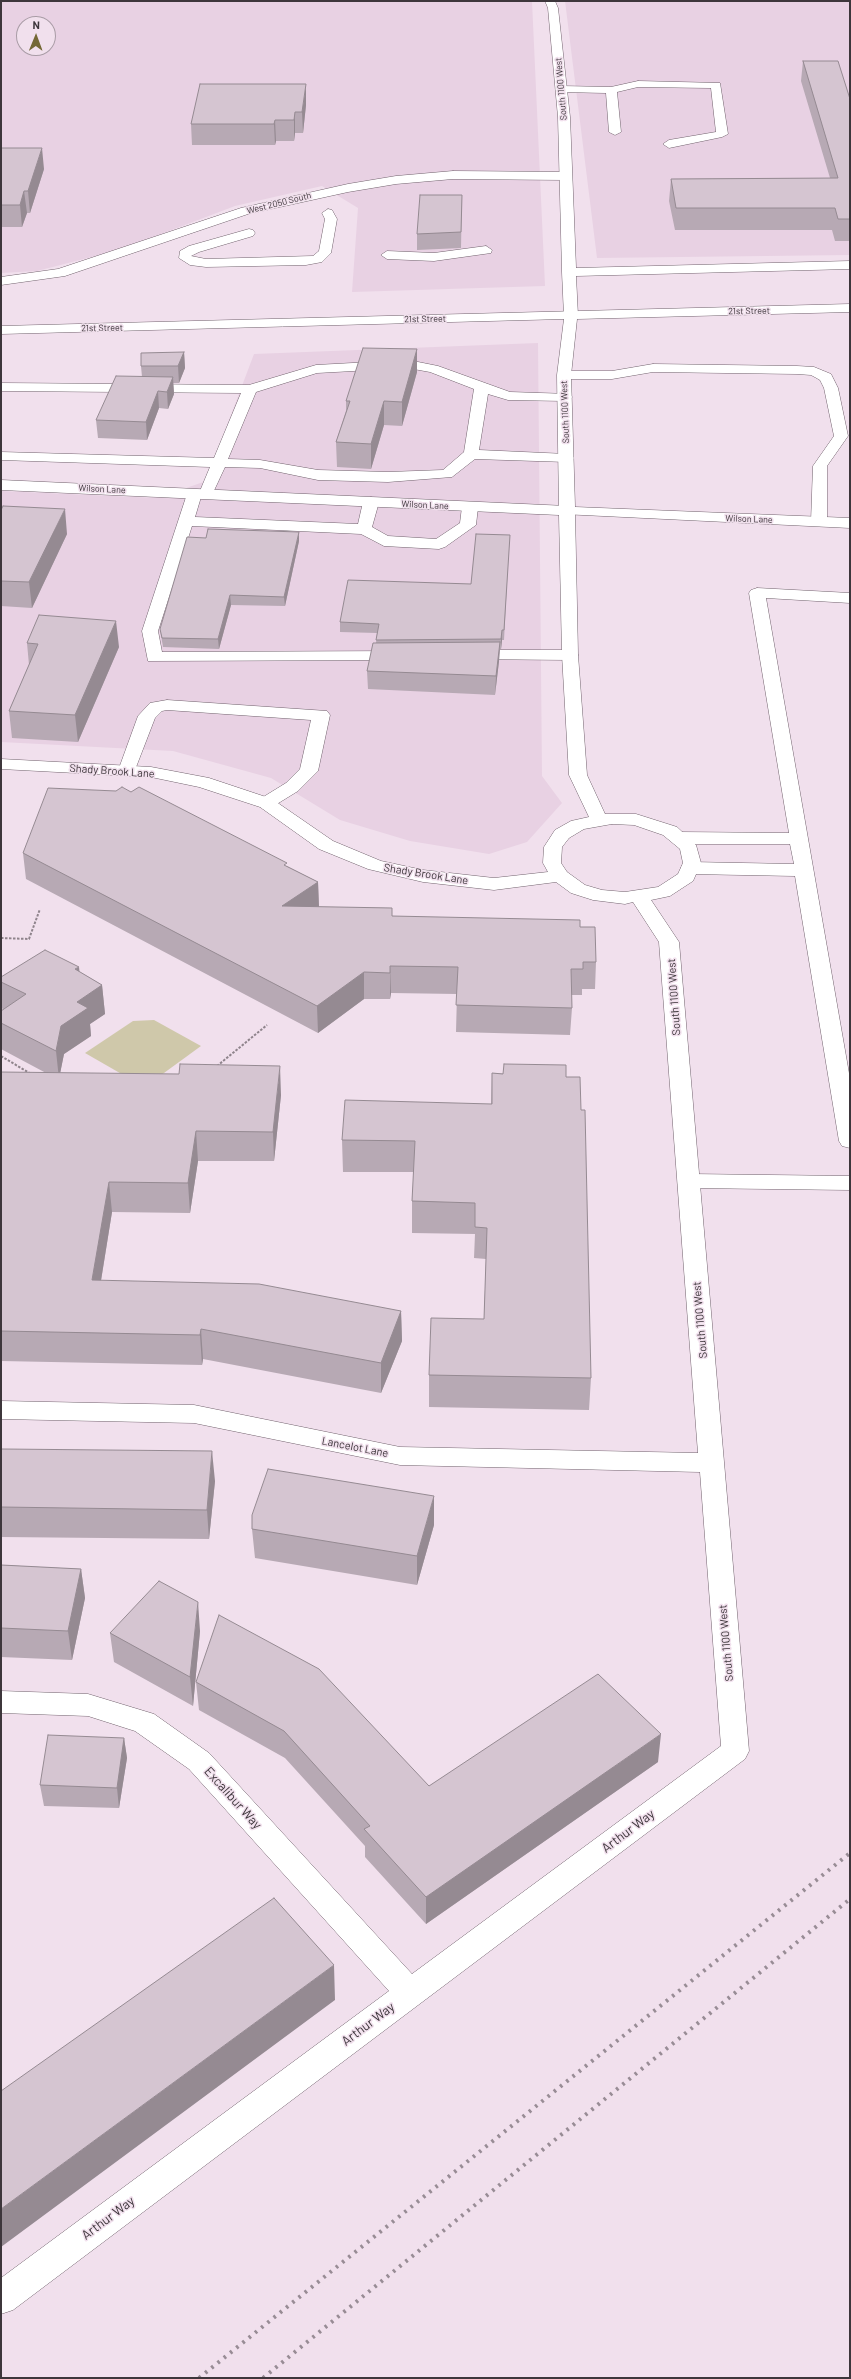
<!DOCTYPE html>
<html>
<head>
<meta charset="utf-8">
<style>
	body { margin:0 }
	#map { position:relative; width:851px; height:2379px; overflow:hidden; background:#f1e0ed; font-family:Barlow,sans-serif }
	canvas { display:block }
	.frame { position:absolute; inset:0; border:2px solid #3d363b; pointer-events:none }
	.north { position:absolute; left:16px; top:16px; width:40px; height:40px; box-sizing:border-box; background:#f1e0ed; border:1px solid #a99ca6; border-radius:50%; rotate:1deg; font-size:11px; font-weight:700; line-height:16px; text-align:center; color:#3d363b }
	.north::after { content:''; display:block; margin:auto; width:14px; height:18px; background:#746835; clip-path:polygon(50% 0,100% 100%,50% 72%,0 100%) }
</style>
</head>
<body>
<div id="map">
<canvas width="851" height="2379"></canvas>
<div class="frame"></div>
<div class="north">N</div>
</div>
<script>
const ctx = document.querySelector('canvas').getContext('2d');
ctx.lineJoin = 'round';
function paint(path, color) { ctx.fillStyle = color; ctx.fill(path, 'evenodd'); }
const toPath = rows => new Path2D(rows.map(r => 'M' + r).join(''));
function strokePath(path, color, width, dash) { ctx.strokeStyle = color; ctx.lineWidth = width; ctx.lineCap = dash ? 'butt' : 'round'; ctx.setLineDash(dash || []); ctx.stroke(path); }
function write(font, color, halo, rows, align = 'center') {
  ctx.font = font + ' Barlow,sans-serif'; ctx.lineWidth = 3; ctx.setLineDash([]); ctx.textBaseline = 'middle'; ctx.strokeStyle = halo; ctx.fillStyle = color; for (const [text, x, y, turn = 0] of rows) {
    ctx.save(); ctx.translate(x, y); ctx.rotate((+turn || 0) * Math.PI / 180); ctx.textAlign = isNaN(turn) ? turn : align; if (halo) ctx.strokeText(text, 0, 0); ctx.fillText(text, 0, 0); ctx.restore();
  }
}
const built = toPath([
	[1,1,532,1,545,286,352,292,358,208,322,186,235,206,119,250,37,271,1,273],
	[24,24,48,24,48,48,24,48],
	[565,1,850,1,850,255,597,258],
	[538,343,542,776,562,803,527,842,489,854,410,841,340,820,271,778,173,751,1,742,1,491,158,498,206,481,254,354]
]);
const green = toPath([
	[154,1020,201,1046,153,1081,132,1080,85,1053,133,1021]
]);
const path = toPath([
	[1,938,29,939,40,909],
	[1,1056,31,1074],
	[217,1066,267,1025]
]);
const lane = toPath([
	[638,81,720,83,728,134,722,137,669,148,663,144,669,140,716,132,711,88,638,87,617,92,621,132,615,135,609,132,606,93,561,92,555,89,561,86,611,87,638,81],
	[453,171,566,172,572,176,566,180,453,179,396,184,348,192,248,214,65,276,1,285,1,277,58,269,241,208,348,184,396,176,453,171],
	[328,209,332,210,337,219,331,253,322,262,306,265,206,267,190,265,179,258,180,251,189,246,249,229,253,230,255,233,253,236,199,252,191,256,206,259,313,256,319,251,325,219,322,213,328,209],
	[486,246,492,250,491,253,434,261,387,259,381,255,387,251,434,253,486,246],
	[408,360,438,366,510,392,570,394,572,397,570,400,565,401,508,400,488,394,479,450,567,454,574,458,567,462,475,459,452,477,388,482,318,480,260,468,225,467,211,497,201,497,195,517,358,524,363,502,371,497,379,502,372,527,388,536,436,539,460,523,462,507,470,502,478,507,476,525,445,547,439,549,384,546,361,534,192,526,158,631,162,652,407,651,409,655,407,659,401,660,148,661,142,631,187,494,190,491,200,491,210,467,1,460,1,452,214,458,241,393,1,391,1,383,249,385,316,365,408,360],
	[408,368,430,372,474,389,464,452,443,470,388,472,318,470,260,460,228,459,256,392,317,373,408,368],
	[653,364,797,366,814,367,831,374,838,388,848,436,827,466,827,522,824,525,814,525,811,522,813,466,834,436,824,388,820,380,811,375,797,374,653,372,612,379,564,379,557,375,564,371,612,371,653,364],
	[757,588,850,593,850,603,766,598,850,1079,850,1148,842,1146,839,1141,795,876,690,874,683,872,681,868,683,864,690,862,794,864,790,844,679,844,672,842,670,838,672,834,679,832,789,833,749,593,751,590,757,588],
	[470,650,570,650,576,651,578,655,576,659,570,660,464,659,462,655,464,651,470,650],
	[167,700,327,711,330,715,318,771,298,791,272,807,260,807,257,803,260,799,286,783,300,769,311,720,167,710,162,711,155,718,133,775,121,775,118,771,138,716,150,703,167,700],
	[689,1174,850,1176,850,1190,689,1188,681,1186,678,1181,681,1176,689,1174]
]);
const street = toPath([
	[545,1,555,1,558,8,570,117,576,268,850,261,850,269,576,276,578,316,571,320,566,319,564,316,562,272,558,117,548,8,545,1],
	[1,480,567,506,575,511,578,655,587,775,605,814,636,814,677,827,696,845,701,863,693,881,670,896,651,900,679,942,749,1751,745,1759,13,2310,1,2314,1,2278,389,1991,189,1769,135,1731,88,1716,1,1713,1,1691,88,1694,154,1714,209,1753,412,1974,721,1746,700,1472,400,1465,194,1423,1,1419,1,1401,194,1405,400,1447,698,1453,659,942,633,902,625,904,593,900,571,893,556,882,494,890,423,882,368,869,319,849,260,807,199,787,151,777,1,769,1,759,151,767,209,778,272,799,333,841,381,861,423,870,494,878,548,872,543,863,544,847,555,830,571,821,589,817,569,775,562,655,559,515,1,490,1,480],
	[612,824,634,825,663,835,680,849,683,863,678,874,658,887,625,892,602,890,585,885,567,872,561,863,562,847,569,838,584,829,612,824]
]);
const secondary = toPath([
	[850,304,850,312,577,319,571,375,575,507,850,518,850,528,562,514,559,511,557,375,564,319,1,334,1,326,850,304]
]);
const rail = toPath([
	[199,2378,850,1853],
	[263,2378,850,1899]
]);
const wall = toPath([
	[803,61,850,99,850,241,835,241,832,230,675,230,669,201,671,179,830,178,801,81],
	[306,105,303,133,295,133,294,141,276,141,275,145,192,145,191,124],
	[1,148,44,169,30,213,27,213,22,227,1,227],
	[462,195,461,248,417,250,417,234],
	[417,349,417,372,402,426,384,425,371,469,337,467,336,442,346,411,346,401],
	[184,352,185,368,179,383,173,383,174,394,168,409,159,408,147,440,98,438,96,420,142,377,141,366],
	[1,510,67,534,32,608,1,606],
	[299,541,285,606,231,605,219,649,163,647,160,629],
	[509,544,504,640,502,640,501,649,500,649,499,661,495,695,368,689,367,671,376,643,377,633,340,632,340,622,471,584],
	[27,643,119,647,78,742,12,738,9,711,29,665],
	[23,853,287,866,318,882,319,907,392,908,392,916,580,927,596,962,595,989,582,989,582,995,571,995,572,1008,570,1035,456,1032,457,994,391,993,390,999,364,999,318,1033,26,879],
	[80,972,102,985,105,1014,90,1024,91,1036,64,1054,60,1073,281,1095,274,1161,198,1161,190,1213,112,1212,101,1281,401,1311,402,1341,381,1393,203,1359,202,1365,1,1361,1,1072,46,1073,1,1049,1,1011,3,1009,1,1008,1,977],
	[492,1073,566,1077,591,1378,589,1410,429,1407,429,1375,484,1319,486,1259,474,1258,475,1234,412,1233,412,1201,414,1172,343,1172,342,1140,491,1104],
	[1,1449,215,1481,209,1539,1,1537],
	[434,1525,417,1585,255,1558,252,1529],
	[1,1565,81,1569,85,1598,72,1660,1,1657],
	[200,1631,193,1706,114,1662,110,1633],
	[196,1682,429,1786,658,1762,426,1924,365,1857,365,1846,285,1758,199,1710],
	[124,1738,127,1758,119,1808,44,1806,40,1785]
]);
const shadedWall = toPath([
	[306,84,306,105,303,133,302,112],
	[295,112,295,133,294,141,294,120],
	[275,120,276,141,275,145,274,124],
	[42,148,44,169,30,213,28,191],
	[24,191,27,213,22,227,20,205],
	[417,349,417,372,402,426,402,402],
	[184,352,185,368,179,383,178,366],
	[173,377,174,394,168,409,167,392],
	[158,391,159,408,147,440,146,422],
	[384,401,384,425,371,469,371,444],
	[65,509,67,534,32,608,29,582],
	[299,532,299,541,285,606,284,597],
	[230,595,231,605,219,649,218,639],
	[116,621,119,647,78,742,75,715],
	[502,630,502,640,501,649,501,639],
	[500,642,499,661,495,695,496,676],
	[318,882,319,908,282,906],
	[390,966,391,993,390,999],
	[79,967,82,995,75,969],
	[364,972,364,999,318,1033,317,1006],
	[102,985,105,1014,90,1024,91,1036,64,1054,59,1079,56,1051,61,1026,77,1002],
	[280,1066,281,1095,274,1161,273,1132],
	[196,1131,198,1161,190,1213,188,1183],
	[109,1182,112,1212,96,1311,92,1280],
	[401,1311,402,1341,381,1393,381,1363],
	[201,1329,203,1359,202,1365,200,1335],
	[212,1451,215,1481,209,1539,207,1510],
	[434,1496,434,1525,417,1585,417,1556],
	[81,1569,85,1598,72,1660,68,1631],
	[198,1602,200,1631,193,1706,190,1677],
	[661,1734,658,1762,426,1924,426,1897],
	[124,1738,127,1758,119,1808,117,1788],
	[334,1965,335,2000,1,2247,1,2209]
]);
const building = toPath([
	[803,61,838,61,850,99,850,219,838,219,835,208,676,208,671,179,838,178,803,61],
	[200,84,306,84,302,112,295,112,294,120,275,120,274,124,191,124,200,84],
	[1,148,42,148,28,191,24,191,20,205,1,205,1,148],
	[420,195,462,195,461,232,417,234,420,195],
	[363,348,417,349,402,402,384,401,371,444,336,442,350,401,346,401,363,348],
	[184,352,178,366,141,366,141,353,184,352],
	[116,376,173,377,167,392,158,391,146,422,96,420,116,376],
	[3,506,65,509,29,582,1,581,1,510,3,506],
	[208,529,299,532,284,597,230,595,218,639,162,638,160,629,187,537,206,538,208,529],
	[476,534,510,535,504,630,502,630,501,639,376,640,379,624,340,622,348,580,471,584,476,534],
	[39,615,116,621,75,715,9,711,38,644,27,643,39,615],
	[500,642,496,676,367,671,373,643,500,642],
	[122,787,131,792,139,787,287,863,284,865,318,882,282,906,392,908,392,916,580,920,580,927,595,927,596,962,583,962,583,969,571,969,572,1008,456,1005,458,967,390,966,390,973,364,972,317,1006,23,853,48,788,116,791,122,787],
	[45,950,79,967,75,969,102,985,77,1002,88,1008,61,1026,56,1051,1,1023,1,1011,26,994,1,982,1,977,45,950],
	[180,1064,280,1066,273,1132,196,1131,188,1183,109,1182,92,1280,259,1284,401,1311,381,1363,201,1329,200,1335,1,1331,1,1072,179,1074,180,1064],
	[504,1064,566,1065,566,1077,580,1077,581,1110,585,1110,591,1378,429,1375,431,1318,484,1319,487,1228,475,1227,475,1203,412,1201,415,1141,342,1140,345,1100,492,1104,492,1073,503,1074,504,1064],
	[1,1449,212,1451,207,1510,1,1507,1,1449],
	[268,1469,434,1496,417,1556,252,1529,252,1515,268,1469],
	[1,1565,81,1569,68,1631,1,1628,1,1565],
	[159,1581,198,1602,190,1677,110,1633,159,1581],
	[219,1615,319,1669,429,1786,598,1674,661,1734,426,1897,364,1829,370,1826,284,1731,196,1682,219,1615],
	[48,1735,124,1738,117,1788,40,1785,48,1735],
	[274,1898,334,1965,1,2209,1,2091,274,1898]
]);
const farStreetnames = [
	["South 1100 West",561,89,-95],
	["West 2050 South",279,203,-14],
	["21st Street",749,311,-1],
	["21st Street",425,319,-1],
	["21st Street",102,328,-1],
	["South 1100 West",565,412,-92],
	["Wilson Lane",102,489,3],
	["Wilson Lane",425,505,3],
	["Wilson Lane",749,519,2]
];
const streetNames = [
	["Shady Brook Lane",112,771,4],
	["Shady Brook Lane",426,874,9],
	["South 1100 West",674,997,-94],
	["South 1100 West",700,1320,-95],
	["Lancelot Lane",355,1447,11],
	["South 1100 West",726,1643,-95]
];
const nearStreetnames = [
	["Excalibur Way",233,1798,48],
	["Arthur Way",628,1831,-37],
	["Arthur Way",368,2024,-37],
	["Arthur Way",108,2218,-37]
];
paint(built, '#e8d1e3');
paint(green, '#cfc8aa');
strokePath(lane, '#72636e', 1);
strokePath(street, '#72636e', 1);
strokePath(secondary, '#72636e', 1);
strokePath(path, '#8f848c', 2, [2.5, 1.5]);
paint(lane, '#fff');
paint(street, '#fff');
paint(secondary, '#fff');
strokePath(rail, '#988c95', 4, [2.5, 5.5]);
paint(wall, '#b7a9b4');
paint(shadedWall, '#958a92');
paint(building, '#d5c5d1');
strokePath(building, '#958a92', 1);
write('9px', '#3d363b', '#f1e0ed', farStreetnames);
write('11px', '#3d363b', '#f1e0ed', streetNames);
write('13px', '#3d363b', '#f1e0ed', nearStreetnames);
</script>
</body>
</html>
